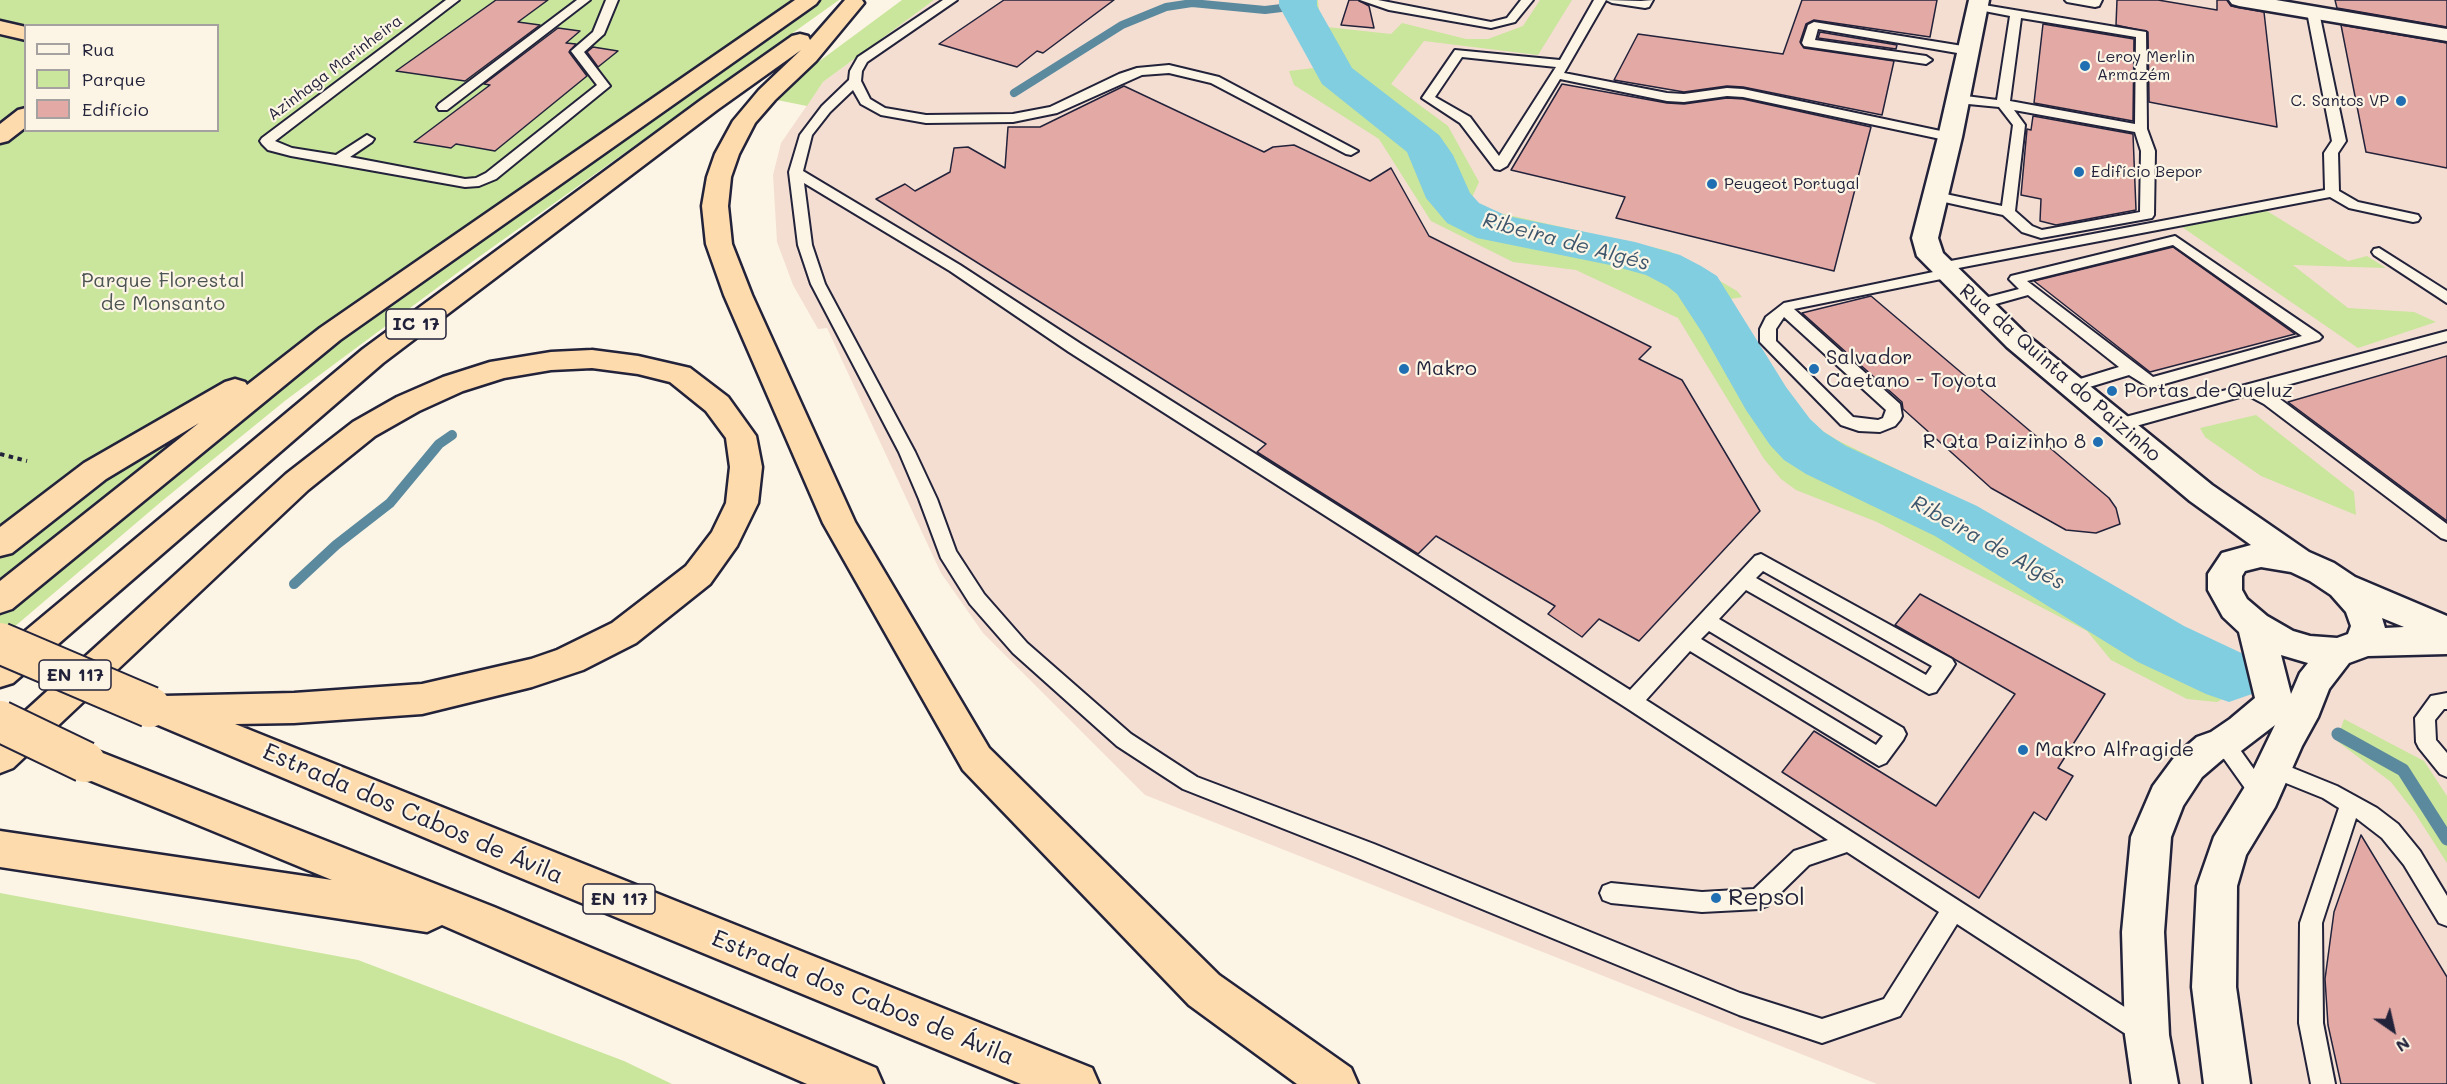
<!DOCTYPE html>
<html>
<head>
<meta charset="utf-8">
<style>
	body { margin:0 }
	#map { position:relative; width:2447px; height:1084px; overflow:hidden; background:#fcf5e5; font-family:Mali,sans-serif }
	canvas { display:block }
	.legend { position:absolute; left:24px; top:24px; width:195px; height:108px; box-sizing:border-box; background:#fcf5e5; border:2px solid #a5a1a1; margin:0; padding:8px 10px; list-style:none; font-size:18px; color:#22223b }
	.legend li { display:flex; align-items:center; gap:12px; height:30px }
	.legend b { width:30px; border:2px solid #a5a1a1 }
	.north { position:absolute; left:2363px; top:1000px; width:60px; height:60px; -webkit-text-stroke:4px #fcf5e5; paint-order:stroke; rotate:146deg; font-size:16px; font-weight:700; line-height:24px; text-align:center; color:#22223b }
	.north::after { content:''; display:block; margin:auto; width:21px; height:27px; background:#22223b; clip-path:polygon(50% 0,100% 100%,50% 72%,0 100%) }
</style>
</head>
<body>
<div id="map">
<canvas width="2447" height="1084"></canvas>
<ul class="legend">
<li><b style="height:8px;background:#fcf5e5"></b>Rua</li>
<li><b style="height:16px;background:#cae59c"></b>Parque</li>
<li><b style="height:16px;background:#e3a9a5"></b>Edifício</li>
</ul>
<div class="north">N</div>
</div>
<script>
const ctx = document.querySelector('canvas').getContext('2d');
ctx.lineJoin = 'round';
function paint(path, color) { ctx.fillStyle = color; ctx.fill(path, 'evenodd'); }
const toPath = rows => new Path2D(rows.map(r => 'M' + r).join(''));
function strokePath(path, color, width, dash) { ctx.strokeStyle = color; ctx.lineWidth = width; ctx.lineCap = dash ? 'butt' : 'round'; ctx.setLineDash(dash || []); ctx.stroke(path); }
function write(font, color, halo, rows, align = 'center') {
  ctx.font = font + ' Mali,sans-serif'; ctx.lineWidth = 4.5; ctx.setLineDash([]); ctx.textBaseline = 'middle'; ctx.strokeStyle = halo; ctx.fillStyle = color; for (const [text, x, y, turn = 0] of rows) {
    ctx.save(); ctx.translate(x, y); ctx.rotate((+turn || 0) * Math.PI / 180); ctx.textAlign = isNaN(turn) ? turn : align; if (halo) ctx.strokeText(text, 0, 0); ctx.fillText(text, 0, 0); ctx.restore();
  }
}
const built = toPath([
	[934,0,2447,0,2447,1084,1877,1084,1145,795,983,633,941,573,827,328,818,329,793,285,777,242,773,175,781,143,823,82]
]);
const green = toPath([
	[0,0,839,0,476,259,286,400,162,501,0,639],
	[26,26,218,26,218,130,26,130],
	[902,0,934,0,823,82,807,106,777,100,798,77],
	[1287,0,1318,0,1320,20,1327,27,1391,34,1402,23,1466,39,1488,39,1523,26,1540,0,1572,0,1538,55,1424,41,1391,84,1448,126,1479,182,1468,206,1669,251,1737,291,1742,297,1725,300,1728,306,1752,336,1790,404,1805,420,1837,440,1976,508,2025,535,2238,669,2232,694,2217,702,2187,699,2111,660,2087,631,1877,522,1796,490,1781,479,1764,459,1678,318,1576,270,1513,262,1431,221,1379,139,1294,85,1289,71,1314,68,1294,15,1288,15],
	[2267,211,2348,261,2367,256,2386,268,2293,265,2348,308,2414,312,2436,322,2358,348,2182,227],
	[2256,415,2354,492,2356,515,2261,476,2205,437,2200,428],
	[2344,719,2424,761,2447,796,2447,863,2415,813,2391,782,2337,741],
	[0,893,358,960,624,1061,672,1084,0,1084]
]);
const streamFar2 = toPath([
	[1014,93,1122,25,1166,7,1192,3,1265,10,1298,6]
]);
const streamFar1 = toPath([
	[294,584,336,545,390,503,439,444,452,435]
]);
const stream = toPath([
	[2338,734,2403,770,2447,839]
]);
const river = toPath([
	[1279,0,1317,0,1317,6,1352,68,1439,135,1453,155,1470,193,1479,203,1507,216,1635,242,1680,255,1701,266,1717,276,1786,387,1810,419,1824,432,1846,446,1977,506,2184,626,2252,658,2262,676,2252,694,2229,702,2206,694,2138,662,1935,536,1806,474,1784,460,1770,445,1746,410,1703,334,1677,294,1667,286,1646,275,1610,265,1477,238,1447,223,1426,198,1407,152,1322,84,1279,6,1279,0]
]);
const building = toPath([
	[496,0,548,0,518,22,540,25,465,81,396,71,496,0],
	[1004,0,1114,0,1043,53,1037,51,1017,67,939,44,1004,0],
	[1349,0,1358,0,1369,6,1374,28,1341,25,1349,0],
	[1802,0,1937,0,1930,37,1814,20,1806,24,1800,42,1804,48,1894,61,1882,115,1743,87,1727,86,1684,92,1614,80,1638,34,1783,54,1802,0],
	[2117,0,2158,0,2217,10,2217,0,2227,0,2231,6,2264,12,2277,127,2149,102,2148,32,2116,25,2117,0],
	[2335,0,2447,0,2447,27,2337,8,2335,0],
	[2043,24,2134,39,2133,121,2034,103,2043,24],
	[2341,25,2447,43,2447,168,2366,152,2341,25],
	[558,28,580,31,566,43,576,44,569,52,587,76,495,151,456,144,451,148,414,142,490,85,484,84,558,28],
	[1820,32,1897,45,1896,49,1818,38,1820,32],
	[593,47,618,51,598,67,587,52,593,47],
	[1562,84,1667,103,1684,104,1727,98,1743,99,1871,127,1834,271,1616,218,1625,197,1511,170,1562,84],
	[1124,86,1264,152,1273,147,1294,145,1370,181,1391,168,1429,236,1651,347,1639,359,1682,380,1760,511,1639,641,1599,619,1582,637,1548,614,1555,606,1436,536,1418,554,1257,452,1266,444,876,199,905,184,915,191,950,172,954,148,968,147,1005,168,1008,127,1040,127,1124,86],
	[2033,116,2133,134,2136,210,2056,225,2040,221,2041,199,2021,195,2027,129,2031,130,2033,116],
	[2173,247,2295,334,2150,372,2034,281,2173,247],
	[1871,296,2109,498,2116,508,2120,524,2096,533,2066,530,1991,488,1903,409,1902,402,1802,313,1871,296],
	[2447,356,2447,521,2288,402,2447,356],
	[1920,594,2105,694,2058,768,2073,776,2046,820,2034,812,1979,898,1782,772,1814,731,1936,806,2015,694,1895,625,1920,594],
	[2361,835,2447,977,2447,1084,2341,1084,2328,1025,2325,979,2334,912,2361,835]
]);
const path = toPath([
	[0,454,27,461]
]);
const lane = toPath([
	[446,0,459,0,275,141,292,148,336,155,367,135,374,139,372,142,350,157,465,179,476,178,486,173,597,85,571,51,593,32,606,0,618,0,604,34,584,52,610,86,496,179,479,186,465,187,291,156,268,150,262,144,260,141,262,138,446,0],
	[577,0,590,0,447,110,439,110,437,107,439,104,577,0],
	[943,0,957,0,867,62,862,71,861,81,870,99,885,108,926,115,1013,114,1050,107,1119,74,1137,68,1169,65,1219,77,1358,151,1351,155,1346,154,1211,83,1169,73,1142,75,1057,113,1013,122,926,123,881,115,861,104,853,90,830,112,812,135,803,171,960,265,1081,344,1630,690,1755,556,1761,554,1952,659,1955,664,1952,669,1936,692,1929,694,1746,590,1719,619,1903,728,1906,734,1903,740,1886,763,1879,766,1690,651,1646,700,2151,1024,2155,1032,2151,1040,2143,1044,2135,1040,1957,924,1900,1016,1822,1043,1739,1015,1358,858,1183,789,1117,746,1013,653,970,604,941,558,919,499,899,452,811,284,798,245,789,172,800,135,822,106,849,80,850,71,858,57,943,0],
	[804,183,950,271,1069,352,1625,707,1828,840,1794,851,1754,889,1702,892,1611,883,1603,886,1600,893,1603,900,1611,903,1702,912,1759,909,1767,906,1809,865,1847,852,1939,912,1884,999,1822,1019,1740,993,1374,844,1197,777,1131,734,1027,643,984,594,956,551,937,499,915,452,825,284,812,245,804,183],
	[1763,571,1932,666,1926,675,1756,578,1763,571],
	[1709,631,1883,736,1876,745,1701,639,1709,631],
	[1360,0,1378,0,1491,22,1507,18,1521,0,1533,0,1515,22,1491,28,1389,10,1360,0],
	[1594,0,1606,0,1564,73,1667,93,1684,94,1727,88,1743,89,1950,133,1957,137,1950,141,1743,97,1727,96,1684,102,1667,101,1560,79,1507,166,1500,170,1495,169,1460,123,1422,98,1455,50,1560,60,1594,0],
	[1462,57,1556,67,1499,156,1470,117,1435,97,1462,57],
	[1606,0,1641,1,1653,0,1649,7,1645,8,1612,3,1606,0],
	[2065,0,2102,0,2099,6,2095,7,2067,2,2065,0],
	[1978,4,2146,32,2147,129,2155,151,2154,215,2152,218,2041,238,2022,232,2003,215,1931,199,1929,196,1931,193,1936,192,2002,206,2013,125,1999,107,1958,103,1952,99,1958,95,1997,100,2010,16,1974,9,1974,5,1978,4],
	[2021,18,2136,37,2135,124,2010,101,2021,18],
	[2014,110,2135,132,2141,151,2140,212,2042,230,2032,226,2015,211,2025,125,2014,110],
	[2313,9,2319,12,2346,141,2338,153,2339,191,2358,202,2418,215,2420,218,2418,221,2413,222,2349,208,2330,197,1948,270,1953,274,1951,277,1794,309,1900,404,1902,416,1900,420,1895,426,1880,432,1859,431,1841,425,1760,342,1760,329,1766,317,1784,303,1938,271,1933,267,1940,263,2325,190,2324,153,2332,141,2307,12,2313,9],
	[1784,317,1886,410,1883,418,1878,420,1853,417,1776,341,1776,329,1784,317],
	[1814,22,1969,47,1975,51,1969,55,1818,29,1815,40,1926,56,1932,60,1926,64,1804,46,1802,43,1808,25,1814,22],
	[2175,236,2319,334,2322,337,2319,340,2150,388,2129,375,2073,392,2067,391,2065,387,2067,383,2119,367,2028,295,1978,309,1970,304,1973,301,2019,289,2009,279,2011,276,2175,236],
	[2173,245,2302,336,2153,377,2027,281,2173,245],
	[2379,248,2447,291,2447,303,2374,255,2372,252,2374,249,2379,248],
	[2447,331,2447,341,2265,391,2276,396,2447,524,2447,540,2441,538,2264,404,2247,395,2118,431,2112,429,2110,425,2112,421,2118,419,2447,331],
	[2447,693,2447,709,2444,709,2435,720,2436,740,2447,753,2447,777,2440,774,2419,748,2416,742,2415,718,2431,696,2447,693],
	[2224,734,2231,737,2268,789,2272,795,2268,801,2261,804,2254,801,2217,749,2214,743,2217,737,2224,734],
	[2273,760,2337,786,2377,808,2398,824,2420,851,2447,896,2447,926,2439,923,2404,865,2382,838,2356,818,2322,923,2323,1023,2335,1084,2311,1084,2299,1023,2300,923,2339,808,2323,798,2266,775,2263,769,2266,763,2273,760]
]);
const street = toPath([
	[2229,0,2276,0,2447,29,2447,41,2239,6,2232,4,2229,0]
]);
const secondary = toPath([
	[1969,0,1989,0,1962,137,1938,238,1943,253,2027,335,2212,485,2309,552,2334,563,2355,577,2447,616,2447,654,2368,656,2349,663,2329,689,2318,717,2302,746,2275,807,2246,855,2237,886,2236,987,2250,1084,2204,1084,2192,987,2197,886,2214,837,2246,785,2275,725,2237,754,2223,759,2202,777,2183,806,2171,837,2164,932,2169,1035,2178,1084,2132,1084,2125,1035,2122,932,2131,837,2153,786,2176,755,2197,737,2211,732,2230,719,2255,698,2239,632,2223,617,2208,590,2208,574,2222,553,2251,545,2190,501,2007,347,1917,256,1912,238,1938,137,1969,0],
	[2261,567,2291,572,2310,581,2331,595,2346,612,2351,626,2348,634,2337,638,2310,636,2293,631,2267,616,2247,599,2242,590,2242,576,2245,571,2261,567],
	[2382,618,2404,627,2385,628,2382,618],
	[2281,655,2308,663,2300,673,2291,694,2281,655]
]);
const highway = toPath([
	[795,0,819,0,816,4,340,340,12,609,0,613,0,581,199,423,106,479,12,553,0,556,0,527,84,463,225,382,235,379,245,382,247,385,320,328,795,0],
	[845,0,862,0,864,3,816,61,775,100,755,123,739,154,731,177,728,206,732,244,752,295,855,522,989,748,1219,975,1351,1068,1358,1084,1297,1084,1189,1005,963,770,823,523,724,295,706,244,702,206,707,177,715,154,733,121,759,90,801,50,717,110,383,363,13,683,0,687,0,652,363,349,701,100,792,36,800,34,808,36,810,40,845,0],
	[0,21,26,27,26,40,0,34,0,21],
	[26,108,26,127,8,141,0,143,0,124,18,110,26,108],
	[592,350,638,356,690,368,728,397,756,436,762,467,758,503,737,546,710,584,636,643,583,670,532,687,422,714,294,723,235,724,1092,1068,1099,1084,1021,1084,504,871,151,722,146,711,151,700,164,696,294,693,422,684,531,659,557,650,612,623,686,566,712,532,726,503,730,467,726,438,706,411,670,382,638,374,592,368,551,370,504,378,463,391,419,411,375,436,308,490,13,768,0,773,0,734,286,474,353,422,397,397,443,377,490,362,551,352,592,350],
	[85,746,494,907,876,1068,883,1084,807,1084,442,925,427,932,0,867,0,831,332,880,72,773,66,762,72,751,85,746]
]);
const highwayBridge = toPath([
	[0,643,150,707],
	[0,721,85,762]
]);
const markers = [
	[2085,66,6,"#1f6fb2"],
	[2401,101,6,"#1f6fb2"],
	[2079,172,6,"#1f6fb2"],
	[1712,184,6,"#1f6fb2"],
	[1404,369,6,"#1f6fb2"],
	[1814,369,6,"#1f6fb2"],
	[2112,391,6,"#1f6fb2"],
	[2098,442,6,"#1f6fb2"],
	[2023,750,6,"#1f6fb2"],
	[1716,898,6,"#1f6fb2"]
];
const farPoinames = [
	["Leroy Merlin",2097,57],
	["Armazém",2097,75],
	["C. Santos VP",2389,101,"right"],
	["Edifício Bepor",2091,172],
	["Peugeot Portugal",1724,184]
];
const farStreetnames = [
	["Azinhaga Marinheira",335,68,-37]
];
const shields = [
	[416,324,60],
	[75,675,72],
	[619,899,72]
];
const shieldNames = [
	["IC 17",416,324],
	["EN 117",75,675],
	["EN 117",619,899]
];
const parkNames = [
	["Parque Florestal",163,281],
	["de Monsanto",163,304]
];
const poiNames = [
	["Salvador",1826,358],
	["Caetano - Toyota",1826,381],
	["Makro",1416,369],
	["Portas de Queluz",2124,391],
	["R Qta Paizinho 8",2086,442,"right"],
	["Makro Alfragide",2035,750]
];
const streetNames = [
	["Rua da Quinta do Paizinho",2060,373,41]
];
const waterNames = [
	["Ribeira de Algés",1566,242,15],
	["Ribeira de Algés",1988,543,29]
];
const nearStreetnames = [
	["Estrada dos Cabos de Ávila",413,814,23],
	["Estrada dos Cabos de Ávila",863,998,22]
];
const nearPoinames = [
	["Repsol",1728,898]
];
paint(built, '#f4ded2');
paint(green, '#cae59c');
strokePath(streamFar2, '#5b899e', 8);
strokePath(streamFar1, '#5b899e', 10);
strokePath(stream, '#5b899e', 13);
paint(river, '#81cee0');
paint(building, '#e3a9a5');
strokePath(building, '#22223b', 1.5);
strokePath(lane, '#22223b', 4);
strokePath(street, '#22223b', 5);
strokePath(secondary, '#22223b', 5);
strokePath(highway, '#22223b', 5);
strokePath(path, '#22223b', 4, [4.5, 4.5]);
paint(lane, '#fcf5e5');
paint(street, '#fcf5e5');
paint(secondary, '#fcf5e5');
paint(highway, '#fedbac');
strokePath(highwayBridge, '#22223b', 44, []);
strokePath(highwayBridge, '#fedbac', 40);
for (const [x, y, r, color] of markers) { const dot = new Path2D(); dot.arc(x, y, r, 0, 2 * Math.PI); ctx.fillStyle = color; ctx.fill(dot); strokePath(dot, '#fcf5e5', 2); }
write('16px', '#22223b', '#fcf5e5', farPoinames, 'left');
write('16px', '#22223b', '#fcf5e5', farStreetnames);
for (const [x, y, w] of shields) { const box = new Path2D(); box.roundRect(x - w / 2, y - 15, w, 30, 4.5); ctx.fillStyle = '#fcf5e5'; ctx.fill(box); strokePath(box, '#22223b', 1.5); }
write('bold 18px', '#22223b', null, shieldNames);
write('20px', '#4c5353', '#fcf5e5', parkNames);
write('20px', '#22223b', '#fcf5e5', poiNames, 'left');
write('20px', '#22223b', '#fcf5e5', streetNames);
write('italic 21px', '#3e566d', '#fcf5e5', waterNames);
write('24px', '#22223b', '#fcf5e5', nearStreetnames);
write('24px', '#22223b', '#fcf5e5', nearPoinames, 'left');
</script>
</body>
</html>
